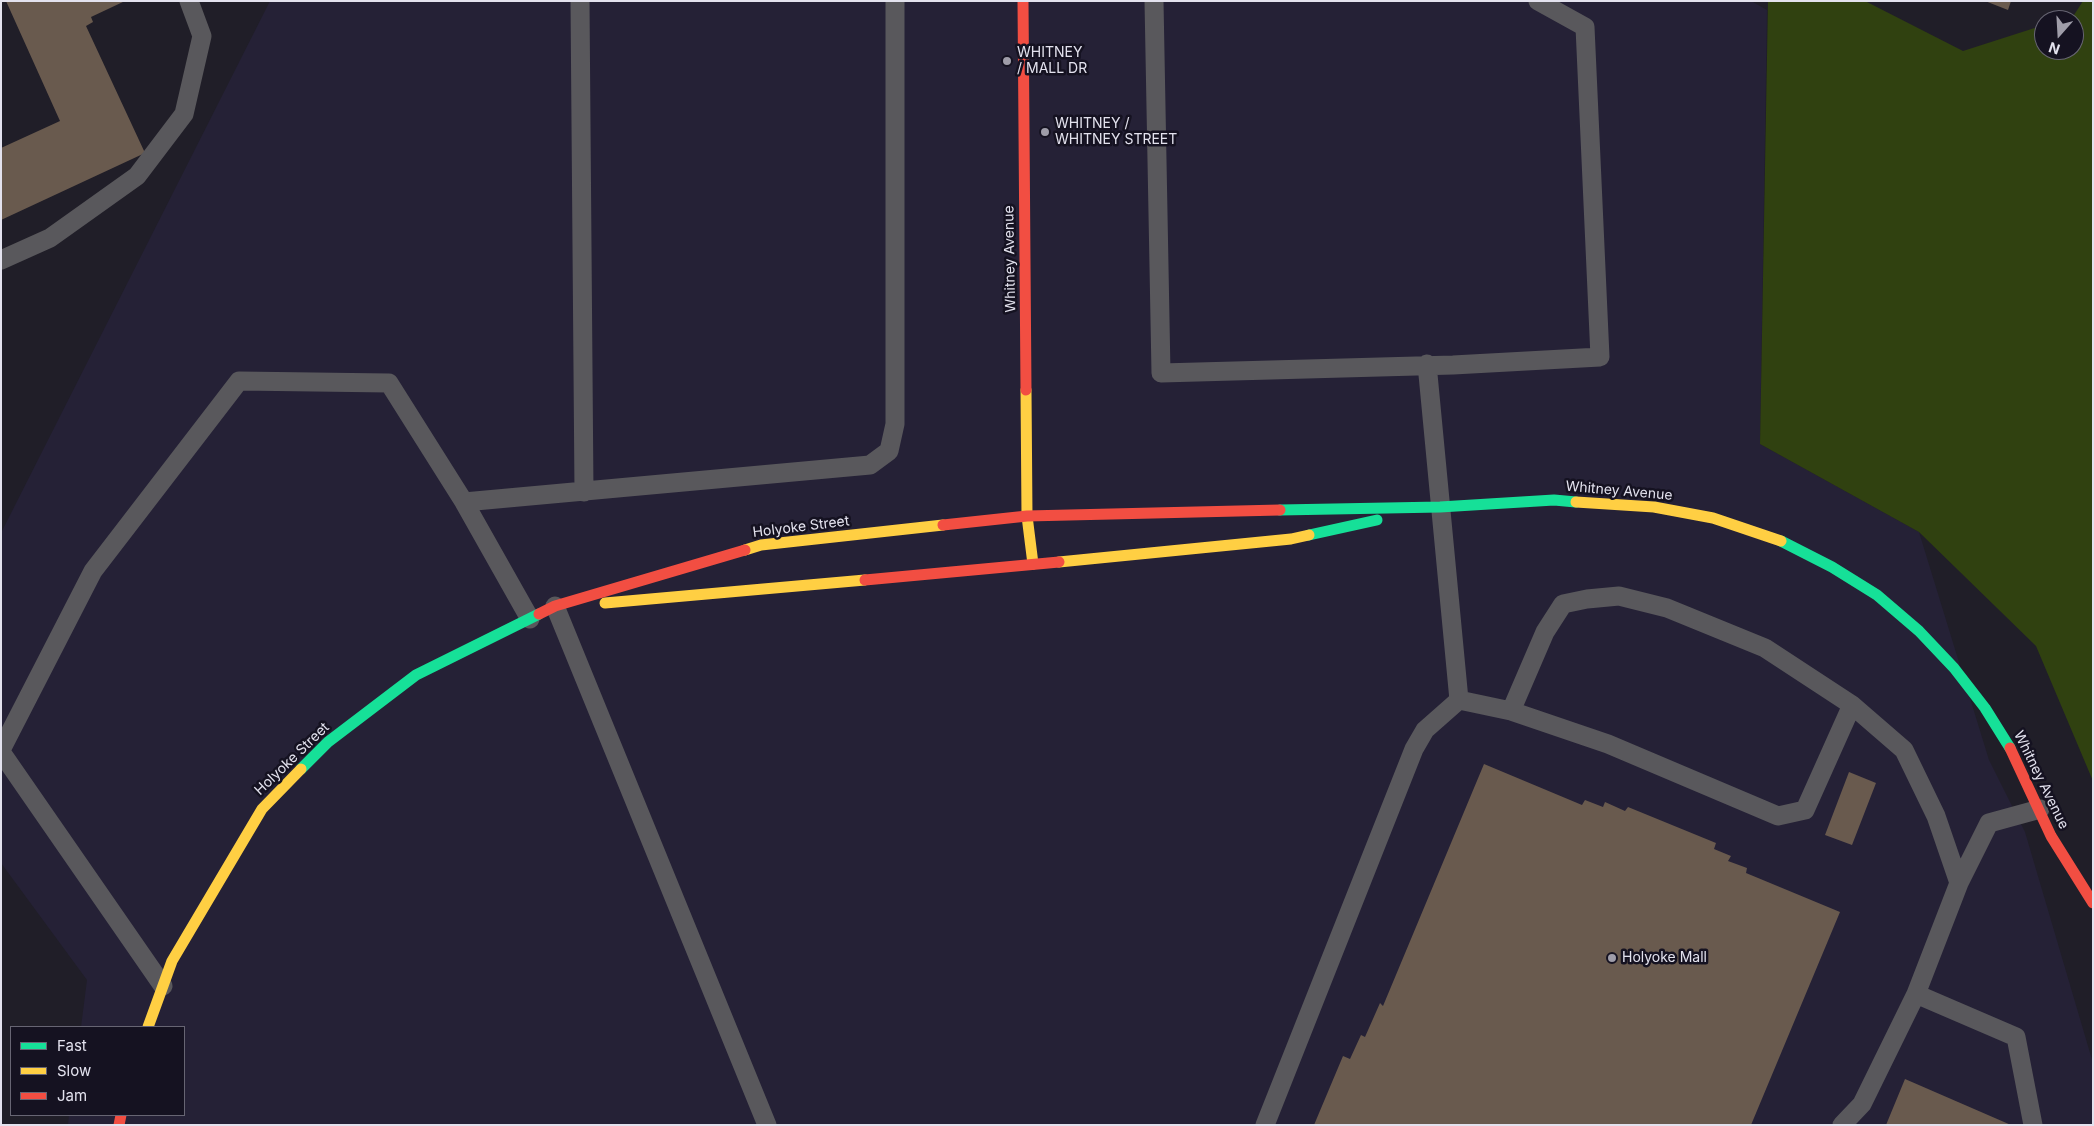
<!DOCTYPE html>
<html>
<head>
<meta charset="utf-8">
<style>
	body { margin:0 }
	#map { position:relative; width:2094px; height:1126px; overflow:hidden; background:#201e28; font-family:Inter,sans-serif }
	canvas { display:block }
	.frame { position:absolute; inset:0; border:2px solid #e3e2ee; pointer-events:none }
	.legend { position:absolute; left:10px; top:1026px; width:175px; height:90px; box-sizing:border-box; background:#151221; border:1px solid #676573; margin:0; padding:6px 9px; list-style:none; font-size:15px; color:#e3e2ee }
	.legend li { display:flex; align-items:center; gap:10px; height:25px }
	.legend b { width:25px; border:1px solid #676573 }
	.north { position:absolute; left:2034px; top:10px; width:50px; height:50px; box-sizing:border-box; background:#151221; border:1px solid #676573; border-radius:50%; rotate:199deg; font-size:14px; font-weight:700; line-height:20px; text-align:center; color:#e3e2ee }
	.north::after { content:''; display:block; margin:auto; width:18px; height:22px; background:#9f9da9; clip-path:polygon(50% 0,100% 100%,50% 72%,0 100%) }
</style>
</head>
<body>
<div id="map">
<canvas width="2094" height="1126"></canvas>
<div class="frame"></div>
<ul class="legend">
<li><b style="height:6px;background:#16e098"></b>Fast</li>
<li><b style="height:6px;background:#ffcf43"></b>Slow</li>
<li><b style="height:6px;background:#f24e42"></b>Jam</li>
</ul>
<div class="north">N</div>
</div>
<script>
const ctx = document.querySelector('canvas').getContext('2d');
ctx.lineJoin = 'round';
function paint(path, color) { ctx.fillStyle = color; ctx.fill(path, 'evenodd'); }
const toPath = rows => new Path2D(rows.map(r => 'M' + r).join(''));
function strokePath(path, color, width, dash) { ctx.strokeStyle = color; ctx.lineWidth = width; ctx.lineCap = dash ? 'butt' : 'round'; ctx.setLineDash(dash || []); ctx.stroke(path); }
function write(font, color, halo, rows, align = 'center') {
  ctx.font = font + ' Inter,sans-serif'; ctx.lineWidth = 5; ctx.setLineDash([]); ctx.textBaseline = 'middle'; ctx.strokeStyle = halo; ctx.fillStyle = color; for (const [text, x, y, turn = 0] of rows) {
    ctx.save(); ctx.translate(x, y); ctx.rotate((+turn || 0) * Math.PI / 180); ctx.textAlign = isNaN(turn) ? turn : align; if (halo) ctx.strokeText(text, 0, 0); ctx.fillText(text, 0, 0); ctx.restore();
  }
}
const built = toPath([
	[270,1,1751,1,1767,10,1760,444,1919,532,1989,760,2025,832,2093,1063,2093,1125,68,1125,69,1115,184,1115,184,1027,81,1027,87,980,1,863,1,533]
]);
const green = toPath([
	[1768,1,1865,1,1963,51,2044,25,2044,50,2074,50,2074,20,2060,20,2074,15,2083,1,2093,1,2093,781,2036,646,1919,532,1760,444]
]);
const building = toPath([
	[6,1,125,1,91,17,93,22,86,26,145,153,1,220,1,148,60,121],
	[1985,1,2011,1,2008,10],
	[1484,764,1582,805,1585,800,1603,807,1605,802,1625,811,1628,807,1716,843,1714,849,1731,856,1728,861,1747,868,1746,873,1840,912,1751,1125,1314,1125,1343,1056,1350,1059,1361,1035,1365,1037,1380,1003,1383,1006],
	[1849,772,1876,783,1852,845,1825,835],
	[1905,1079,2011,1125,1886,1125]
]);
const lane = toPath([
	[580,1,584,492],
	[1154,1,1161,373,1453,365,1600,357,1585,27,1538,1],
	[1,260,50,238,137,176,184,114,202,36,189,1],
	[464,502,870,465,889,451,895,424,895,1],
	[555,606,767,1125],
	[1459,700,1511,711],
	[1,750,93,571,239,381,389,383,464,502,530,619],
	[1,752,163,986],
	[1959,883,1989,823,2040,809],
	[1916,994,2016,1037,2033,1125],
	[1265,1125,1414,749,1425,730,1459,700,1427,364],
	[1842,1125,1862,1104,1916,994,1959,883,1936,816,1904,750,1852,705,1765,648,1667,608,1619,596,1587,599,1563,604,1545,632,1511,711,1608,744,1778,816,1805,810,1852,705]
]);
const fast = toPath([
	[1280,510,1440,507,1554,500,1576,502],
	[1309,535,1377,520],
	[1781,541,1832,567,1877,595,1919,631,1954,668,1985,708,2010,748],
	[301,769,328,742,416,675,539,614]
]);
const slow = toPath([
	[1026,390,1027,516,1033,564],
	[1576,502,1654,507,1713,518,1781,541],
	[745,550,761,545,943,525],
	[1059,562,1291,539,1309,535],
	[605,603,865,580],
	[148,1027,172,961,262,809,301,769]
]);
const jam = toPath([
	[1023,1,1026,390],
	[943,525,1027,516,1280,510],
	[865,580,1059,562],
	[539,614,555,606,745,550],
	[2010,748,2051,836,2093,903],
	[119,1125,121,1115]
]);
const markers = [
	[1007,61,5,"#9f9da9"],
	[1045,132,5,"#9f9da9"],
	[1612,958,5,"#9f9da9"]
];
const poiNames = [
	["WHITNEY",1017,53],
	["/ MALL DR",1017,69],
	["WHITNEY /",1055,124],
	["WHITNEY STREET",1055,140],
	["Holyoke Mall",1622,958]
];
const streetNames = [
	["Whitney Avenue",1010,259,-91],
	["Whitney Avenue",1619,491,5],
	["Holyoke Street",801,527,-7],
	["Holyoke Street",292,759,-44],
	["Whitney Avenue",2041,780,64]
];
paint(built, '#252136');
paint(green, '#304110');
paint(building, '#695a4e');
strokePath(lane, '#59585c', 19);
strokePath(fast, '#16e098', 11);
strokePath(slow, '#ffcf43', 11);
strokePath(jam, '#f24e42', 11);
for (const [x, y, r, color] of markers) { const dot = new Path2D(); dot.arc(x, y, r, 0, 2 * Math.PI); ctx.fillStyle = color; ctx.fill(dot); strokePath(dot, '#151221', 2); }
write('14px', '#e3e2ee', '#151221', poiNames, 'left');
write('14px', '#e3e2ee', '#151221', streetNames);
</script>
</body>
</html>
